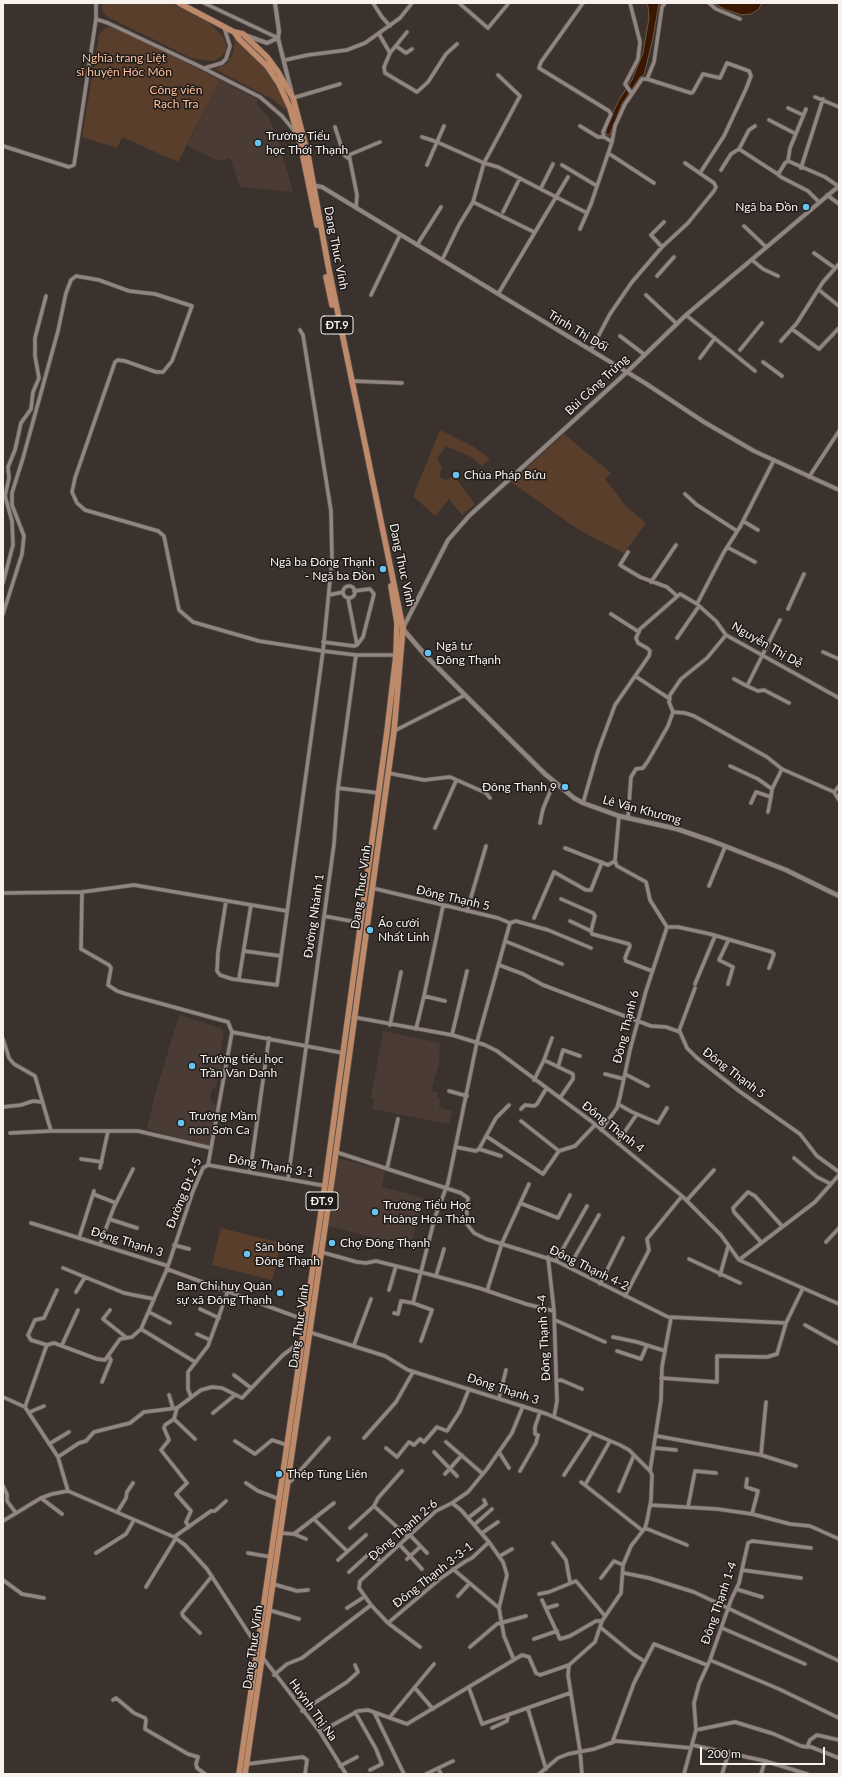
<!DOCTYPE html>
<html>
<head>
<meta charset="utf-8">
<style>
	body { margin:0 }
	#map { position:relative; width:842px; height:1777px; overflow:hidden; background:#3b322d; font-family:Lato,sans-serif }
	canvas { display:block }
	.frame { position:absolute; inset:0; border:4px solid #f8f2ef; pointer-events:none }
	.scale { position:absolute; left:700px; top:1747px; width:125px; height:18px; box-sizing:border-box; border:2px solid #f8f2ef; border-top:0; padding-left:5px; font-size:12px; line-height:14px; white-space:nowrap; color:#f8f2ef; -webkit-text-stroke:3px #1f1b19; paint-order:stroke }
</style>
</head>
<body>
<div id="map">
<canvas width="842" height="1777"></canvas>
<div class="frame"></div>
<div class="scale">200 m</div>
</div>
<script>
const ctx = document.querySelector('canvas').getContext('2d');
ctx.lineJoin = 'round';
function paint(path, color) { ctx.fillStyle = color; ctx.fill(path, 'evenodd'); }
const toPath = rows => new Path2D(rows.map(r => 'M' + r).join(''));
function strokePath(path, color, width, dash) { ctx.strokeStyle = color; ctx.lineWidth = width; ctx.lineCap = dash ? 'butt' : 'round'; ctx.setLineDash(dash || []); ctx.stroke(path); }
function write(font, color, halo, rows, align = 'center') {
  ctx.font = font + ' Lato,sans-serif'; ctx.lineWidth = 3; ctx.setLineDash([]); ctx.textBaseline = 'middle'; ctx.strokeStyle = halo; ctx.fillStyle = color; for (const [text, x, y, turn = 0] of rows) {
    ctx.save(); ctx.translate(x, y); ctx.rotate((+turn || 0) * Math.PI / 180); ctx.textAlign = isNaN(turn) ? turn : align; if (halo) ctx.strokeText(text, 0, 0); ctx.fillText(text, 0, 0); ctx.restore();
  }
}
const built = toPath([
	[220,80,258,100,257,104,269,118,277,137,293,192,240,187,230,158,219,161,187,146],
	[179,1015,221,1028,224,1032,219,1063,223,1070,222,1074,219,1073,216,1088,213,1087,210,1098,212,1099,212,1104,217,1105,209,1146,147,1129,154,1098],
	[383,1031,440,1043,439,1064,431,1091,438,1093,437,1098,440,1099,439,1107,452,1111,449,1124,372,1109,374,1099,371,1098],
	[338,1158,385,1171,382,1187,424,1198,410,1247,328,1226]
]);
const green = toPath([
	[102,3,171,3,205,20,214,27,223,37,226,45,226,51,221,57,213,61,191,58,106,16,102,10],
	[109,27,113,28,162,51,220,80,178,162,122,137,117,148,82,137,99,35,104,29],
	[233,36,270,71,282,92,290,114,274,100,215,69,227,64,232,55,235,44],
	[440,430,474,447,490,459,482,466,471,457,446,446,437,458,442,468,439,476,446,480,454,476,475,504,462,515,449,499,435,516,413,496],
	[564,434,611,473,605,479,626,506,646,523,624,553,579,530,511,482],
	[221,1228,281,1243,272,1280,212,1265]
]);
const water = toPath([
	[646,3,659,3,653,38,644,75,640,77,622,104,610,134,608,135,606,134,607,125,619,100,632,80,643,53,649,18,648,6,646,3],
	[714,3,762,3,758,10,751,14,742,15,724,9,714,3]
]);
const minor = toPath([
	[96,3,96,19,108,23,199,66,260,97,282,116,295,132],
	[204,3,278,38],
	[373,3,382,17,390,26],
	[459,3,488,28,508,4],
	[583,3,541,62,539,68,609,111,611,114,603,132,604,137,612,142],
	[709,3,716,9,740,19],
	[379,34,390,53,384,67,385,73,417,92,428,82,446,54,457,44],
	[396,46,406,53,412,49],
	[390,53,407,32],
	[285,60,308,55,347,50,365,43,400,18,412,3],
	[205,68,222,63,226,59,230,46,224,27],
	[647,79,654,62,662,7,665,3],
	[632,94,642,79,647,79,691,93,693,92,703,74,720,78,727,63,749,71,751,76,746,89,724,136,700,173],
	[815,97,839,107],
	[293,98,340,84],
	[788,108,803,115],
	[769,120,796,134],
	[580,126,598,137,604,137],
	[755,126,749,130,739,149,776,173,779,173,785,163,788,161,825,177,838,186],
	[335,127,344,155,349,159],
	[422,137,437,142,444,126],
	[3,146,69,167,74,165,96,19],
	[608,153,654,183],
	[788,161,790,148,806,109],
	[427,165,437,142,484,163,498,167,587,213],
	[562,165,597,186],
	[801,168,823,99],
	[721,170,731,154,739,149],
	[776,173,781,177,808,191,819,202],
	[541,188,553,164],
	[827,195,839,204],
	[473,202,534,232],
	[356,208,357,195,349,155,380,142],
	[503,212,520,178],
	[744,226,766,247],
	[580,229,591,204,612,142,615,126,625,104,632,94,625,84,638,59,640,42,630,3],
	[417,245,441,207],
	[662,247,651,235,664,222],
	[814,253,835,268],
	[442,260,459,225,473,202,484,163,520,96,498,75],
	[752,260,763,269,778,276],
	[657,276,674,257],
	[819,290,839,306],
	[498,294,568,177],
	[371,295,400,235],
	[646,295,677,324],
	[686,315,755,371],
	[792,329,819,349,839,328],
	[620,336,645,355],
	[781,341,797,323,823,282,839,264],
	[591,350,610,314,632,282,662,247,688,223,714,191,716,187,714,183,685,163],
	[740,350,762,323],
	[700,358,715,338],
	[763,362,782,376],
	[351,381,402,383],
	[809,477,839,431],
	[685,494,697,505,737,531],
	[743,521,758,530],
	[727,547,755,562],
	[628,552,620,565,640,577,667,587,677,596],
	[651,582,676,545],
	[3,583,13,545,12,521,5,496,9,478,8,467,15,450,21,423,31,409,33,392,39,378,35,356,35,338,46,296],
	'343 592a6 6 0 1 1 12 0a6 6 0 1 1-12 0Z',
	[329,595,343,592],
	[348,598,357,645],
	[697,604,724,552,740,527,774,460],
	[788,609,804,574],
	[3,614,22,554,24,536,12,505,12,493,23,458,58,331,66,293,71,280,76,276,99,280,129,291,155,294,192,306,172,361,163,372,156,372,125,361,118,360,115,362,75,478,72,492,77,503,85,510,158,531,164,536,179,610,193,622,259,641,323,651,356,655,396,655],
	[611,614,639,632],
	[780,620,747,686,758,691,764,690,789,703],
	[677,638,699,606],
	[323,642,354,646,357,645,363,637,374,594,370,589,354,591],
	[823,652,839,659],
	[635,676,670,699],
	[734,679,747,686],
	[673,712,685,713,694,716,767,757,782,769,834,792,839,800],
	[394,731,465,695],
	[730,766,758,779,772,789],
	[388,773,424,780,450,777,486,793,490,798],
	[338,788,379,793],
	[834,792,839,786],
	[583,803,598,751,615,705,649,656,650,651,647,648,638,643,636,638,640,629,680,594,697,604,716,621,726,635,839,698],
	[751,803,756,792,771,797,772,789,782,769],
	[768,812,771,797],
	[619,816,615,861,617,866,646,882,650,900,667,927,678,927,710,934,772,952,774,954,769,968],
	[628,818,631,777,636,769,643,768,648,761,668,726,673,712,669,702,670,695,681,679,707,658,726,635],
	[540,823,543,809,554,782],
	[435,828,456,781],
	[565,848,608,865,615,861],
	[709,886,725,847],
	[372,888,498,918,510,923,477,1042,448,1183,435,1217,413,1303,432,1310,421,1341],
	[3,893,82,892,134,885,287,911],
	[561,899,593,913,595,916,591,931,592,934,629,944,630,946,625,958,626,961,652,971],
	[226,901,218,952,217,971,220,975,232,979,277,985,323,651,332,560,331,511,303,335,300,330],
	[443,906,424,996,445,1001],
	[467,911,486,846],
	[324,916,361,923],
	[534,918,554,872,586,890,591,890,602,862],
	[570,921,591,931],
	[510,923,516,921,548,930,591,948],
	[505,941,562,964],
	[244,951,281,956],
	[499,965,523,974,543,985,651,1026,666,1027,680,1032,687,1048,697,1058,739,1091,800,1134,817,1156,839,1172],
	[239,979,251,905],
	[695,984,715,936],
	[728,984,733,967,719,960,728,941],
	[353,1017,452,1035,485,1045,497,1051,591,1121,682,1196,721,1235,739,1260,839,1304],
	[390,1025,401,972],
	[416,1029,424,996],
	[679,1031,695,988],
	[232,1032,343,1053],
	[452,1035,467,971],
	[3,1039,9,1058,14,1064,35,1076,51,1131,138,1131,211,1148],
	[544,1060,573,1074,573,1079,560,1098],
	[558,1067,563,1050,580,1056],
	[605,1074,624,1079],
	[625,1074,648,1086],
	[534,1080,544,1060,552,1038],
	[449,1091,467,1096],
	[618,1104,632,1112,658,1123,667,1108],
	[3,1107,21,1105,33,1101,42,1102],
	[521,1109,525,1105,534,1106,537,1104,546,1089],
	[521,1121,559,1151,575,1146,595,1125],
	[601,1130,617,1108,620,1097,630,1050,646,991,667,927],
	[10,1133,51,1131],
	[486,1136,543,1174,559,1151],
	[617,1143,637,1114],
	[456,1147,476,1151,479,1149,496,1118,509,1105],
	[479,1149,501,1156],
	[336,1152,461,1193,468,1198,466,1223,474,1233,486,1239,556,1261,668,1317,786,1323,803,1288],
	[794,1158,817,1177,831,1184],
	[81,1159,102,1162],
	[208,1165,326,1186],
	[100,1168,108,1131],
	[387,1169,398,1119],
	[250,1172,269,1038],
	[288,1179,334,844,338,788,356,655],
	[94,1191,79,1238,168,1266],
	[93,1194,116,1203],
	[687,1200,714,1170],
	[520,1203,558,1218,570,1195],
	[109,1219,137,1228],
	[31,1223,79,1238],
	[761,1242,734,1212,733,1208,748,1192,755,1196,782,1226],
	[826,1242,839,1228],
	[100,1244,114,1207,133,1169],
	[174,1245,189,1249],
	[321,1252,357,1262,366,1263,376,1261,428,1274,479,1288,526,1304,554,1311],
	[548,1257,554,1311,557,1401,554,1417],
	[689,1259,740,1283],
	[739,1260,815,1202,839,1175],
	[556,1261,587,1206],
	[569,1267,599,1215],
	[63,1268,124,1293,154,1299],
	[167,1269,305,1320],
	[720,1275,728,1247],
	[436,1276,444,1249],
	[600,1284,623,1238],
	[389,1290,396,1266],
	[487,1291,502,1243,529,1184],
	[76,1292,85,1277],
	[625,1296,647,1254,649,1250,647,1239,682,1196],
	[200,1309,219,1318],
	[110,1310,103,1319,127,1338],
	[149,1312,170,1323],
	[394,1313,398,1314,401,1301,413,1303],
	[555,1320,605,1342],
	[805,1325,839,1344],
	[141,1329,195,1362],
	[309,1332,385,1356,408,1370,547,1414,620,1445,629,1450,650,1471,652,1475,651,1500,647,1521,645,1528,631,1546,623,1565,621,1593,602,1621,595,1642,569,1665,568,1675,580,1751,582,1774],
	[197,1334,210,1340],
	[613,1337,637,1342,665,1351],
	[47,1345,31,1340,28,1335,35,1320,44,1318,57,1290],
	[62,1345,78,1310],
	[354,1345,371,1299],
	[617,1351,641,1359,647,1345],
	[234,1375,251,1388],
	[661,1378,717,1382,717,1356,767,1357,777,1354,786,1323],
	[556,1381,561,1380,582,1389],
	[102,1382,111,1360,109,1357],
	[169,1395,173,1408],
	[3,1397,25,1407],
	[191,1397,188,1389,188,1372,208,1346,228,1291],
	[499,1398,506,1370],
	[177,1408,174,1419,165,1425,164,1428,169,1440,161,1450,187,1483,176,1494,191,1511,186,1522,189,1527],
	[30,1412,44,1406],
	[213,1413,235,1395],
	[174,1419,195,1439],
	[657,1436,761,1455,796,1466],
	[364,1438,396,1402,413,1372],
	[235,1441,255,1454,272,1440,287,1445],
	[446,1442,483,1474],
	[49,1444,69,1432],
	[386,1448,397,1457,409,1442,414,1445,420,1439,424,1442,437,1427,447,1431,460,1411,469,1389],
	[655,1448,676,1450],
	[434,1452,457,1476],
	[499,1452,509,1468],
	[761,1455,766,1402],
	[58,1457,79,1443,86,1441,94,1432,130,1423,144,1412,177,1408,201,1390,212,1387,222,1388,242,1398,283,1355,295,1346,301,1344],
	[402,1471,378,1498,374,1506,408,1537],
	[520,1471,536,1443,538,1435,535,1434,535,1427,540,1412],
	[650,1471,661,1400,662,1367,671,1318],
	[445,1474,462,1455],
	[564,1475,591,1434],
	[747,1479,746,1487,758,1491,752,1514],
	[288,1481,291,1481,329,1438],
	[581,1482,643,1531],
	[246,1483,258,1491,279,1499],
	[585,1485,610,1441],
	[3,1486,7,1494,7,1501,16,1513],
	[68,1491,58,1457,25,1407,45,1350,47,1345,54,1343,97,1359,105,1360,120,1339,132,1337,141,1329,167,1269,193,1191,203,1168,208,1165,232,1032,228,1022,126,994,117,991,108,985,111,968,109,965,81,949,82,892],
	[619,1491,634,1455],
	[41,1498,62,1514],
	[452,1503,468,1492,487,1469,512,1433,523,1406],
	[650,1505,717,1509,752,1514,790,1524,810,1526,839,1539],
	[688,1507,695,1471,716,1473],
	[118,1511,126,1498,127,1492,133,1483],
	[468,1518,486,1504,484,1500],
	[314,1519,347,1551],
	[3,1521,41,1498,52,1494,68,1491,174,1537,185,1545,207,1569,257,1646],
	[474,1525,492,1509],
	[350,1528,374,1506],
	[645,1528,687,1545],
	[280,1533,294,1534,334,1503],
	[482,1533,498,1522],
	[294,1534,306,1539],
	[410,1535,427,1553],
	[174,1537,211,1511,215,1511,226,1501],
	[553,1543,566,1560,570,1582],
	[400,1545,422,1569],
	[96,1553,126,1534,134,1520],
	[248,1553,271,1557],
	[500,1556,512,1549],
	[407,1559,420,1547],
	[338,1560,366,1535],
	[453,1569,499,1608],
	[742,1570,801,1578],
	[349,1572,371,1552,381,1562],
	[624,1573,649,1578,694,1592,839,1661],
	[601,1578,614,1561,623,1565],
	[3,1580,22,1594,44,1598],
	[273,1584,297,1591,308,1590],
	[146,1587,176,1538],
	[736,1589,762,1597],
	[539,1594,549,1592,576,1581,605,1616],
	[458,1596,469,1584],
	[542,1600,560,1639,570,1636,596,1621,602,1621],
	[371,1605,359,1588,360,1581,436,1511,452,1503,461,1510,489,1542,503,1562,507,1575,499,1608,504,1636,514,1660],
	[347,1608,364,1597],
	[547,1608,557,1605],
	[269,1610,299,1619],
	[388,1623,441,1578,466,1561,472,1558,489,1542],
	[600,1627,633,1654,644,1661],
	[722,1628,805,1664],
	[200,1633,183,1616,182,1613,212,1576],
	[534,1639,557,1631],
	[470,1647,497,1624,526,1616],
	[263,1658,320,1732,346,1774],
	[710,1660,779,1689,839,1718],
	[274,1675,287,1664,302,1658,371,1605,388,1623,420,1647],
	[415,1688,433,1709],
	[469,1688,482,1724,570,1693],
	[113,1700,116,1698,134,1713,145,1718,146,1720,145,1729,188,1754,198,1757,196,1764,197,1768,205,1774],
	[528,1709,546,1769],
	[302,1711,347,1682,358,1672,355,1665],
	[355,1712,376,1749,382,1764,370,1770],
	[374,1712,404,1774],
	[390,1717,434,1664],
	[492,1728,507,1721,508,1716],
	[696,1730,694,1703,699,1684,710,1660,731,1600,739,1583,748,1543,752,1541,811,1548],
	[320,1732,358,1711,368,1710,407,1724,522,1655,529,1657,536,1673,540,1675,569,1665],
	[612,1743,634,1683,654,1644,707,1665],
	[692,1745,765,1761,807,1774],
	[807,1747,811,1747,839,1758],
	[247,1764,303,1757,307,1760,305,1774],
	[340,1766,357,1757],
	[438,1768,441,1774],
	[426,1774,453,1761],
	[539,1774,558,1758,568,1754,594,1749,616,1741,691,1748,696,1730,735,1722,774,1734,801,1746,807,1747,810,1740,817,1735,839,1740],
	[684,1774,691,1748],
	[722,1774,729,1752],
	[761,1774,765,1761]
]);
const tertiary = toPath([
	[275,3,279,31,278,38,292,94],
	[245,35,267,43,278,38],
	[311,185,322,187,645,383,704,422,754,451,839,490],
	[403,628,448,540,469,516,627,372,686,315,839,186]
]);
const secondary = toPath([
	[402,628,426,656,477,707,545,774,574,798,583,803,619,816,677,829,712,841,786,870,839,896]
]);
const primary = toPath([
	[179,3,234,32,243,34,267,57,278,72,293,98,308,155,328,265,403,628,394,731,336,1152,245,1774],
	[234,32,239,39,267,66,279,84,290,108,301,147,317,225],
	[326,277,332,305],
	[239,1774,325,1185,387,731,396,655,397,623,391,586]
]);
const markers = [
	[258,143,4,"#69c3f1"],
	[806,207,4,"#69c3f1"],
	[456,475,4,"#69c3f1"],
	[383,569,4,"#69c3f1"],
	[428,653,4,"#69c3f1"],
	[565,787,4,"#69c3f1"],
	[370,930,4,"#69c3f1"],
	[192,1066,4,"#69c3f1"],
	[181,1123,4,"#69c3f1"],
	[375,1212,4,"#69c3f1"],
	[332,1243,4,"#69c3f1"],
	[247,1254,4,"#69c3f1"],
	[280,1293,4,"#69c3f1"],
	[279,1474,4,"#69c3f1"]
];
const shields = [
	[337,325,32],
	[322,1201,32]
];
const shieldNames = [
	["ĐT.9",337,325],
	["ĐT.9",322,1201]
];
const parkNames = [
	["Nghĩa trang Liệt",124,58],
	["sĩ huyện Hóc Môn",124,72],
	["Công viên",176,90],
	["Rạch Tra",176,104]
];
const poiNames = [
	["Trường Tiểu",266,136],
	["học Thới Thạnh",266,150],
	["Ngã ba Đồn",798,207,"right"],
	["Chùa Pháp Bửu",464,475],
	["Ngã ba Đông Thạnh",375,562,"right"],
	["- Ngã ba Đồn",375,576,"right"],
	["Ngã tư",436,646],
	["Đông Thạnh",436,660],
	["Đông Thạnh 9",557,787,"right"],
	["Áo cưới",378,923],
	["Nhất Linh",378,937],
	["Trường tiểu học",200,1059],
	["Trần Văn Danh",200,1073],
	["Trường Mầm",189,1116],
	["non Sơn Ca",189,1130],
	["Trường Tiểu Học",383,1205],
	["Hoàng Hoa Thám",383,1219],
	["Chợ Đông Thạnh",340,1243],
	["Sân bóng",255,1247],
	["Đông Thạnh",255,1261],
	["Ban Chỉ huy Quân",272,1286,"right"],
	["sự xã Đông Thạnh",272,1300,"right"],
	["Thép Tùng Liên",287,1474]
];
const streetNames = [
	["Dang Thuc Vinh",336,248,79],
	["Trịnh Thị Dối",578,331,31],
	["Bùi Công Trừng",597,385,-43],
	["Dang Thuc Vinh",402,565,78],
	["Nguyễn Thị Dễ",767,645,30],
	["Lê Văn Khương",642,810,15],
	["Dang Thuc Vinh",361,887,-82],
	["Đông Thạnh 5",453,898,13],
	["Đường Nhánh 1",314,916,-82],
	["Đông Thạnh 6",626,1027,-76],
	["Đông Thạnh 5",734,1073,37],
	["Đông Thạnh 4",613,1127,38],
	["Đông Thạnh 3-1",271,1166,10],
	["Đường Đt 2-5",184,1193,-68],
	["Đông Thạnh 3",127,1242,17],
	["Đông Thạnh 4-2",589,1268,26],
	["Dang Thuc Vinh",299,1326,-82],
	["Đông Thạnh 3-4",544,1338,-93],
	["Đông Thạnh 3",503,1389,18],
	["Đông Thạnh 2-6",403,1530,-41],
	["Đông Thạnh 3-3-1",433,1575,-38],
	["Đông Thạnh 1-4",719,1603,-71],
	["Dang Thuc Vinh",253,1647,-82],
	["Huỳnh Thị Na",313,1710,54]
];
paint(built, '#4a3c34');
paint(green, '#5a3e2c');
paint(water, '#391701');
strokePath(water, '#725948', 1);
strokePath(minor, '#554e49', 5);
strokePath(tertiary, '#554e49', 5.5);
strokePath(secondary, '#554e49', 6);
strokePath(primary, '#554e49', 7);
strokePath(minor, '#908580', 3.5);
strokePath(tertiary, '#908580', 4);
strokePath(secondary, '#908580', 4.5);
strokePath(primary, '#be8a6a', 5.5);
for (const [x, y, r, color] of markers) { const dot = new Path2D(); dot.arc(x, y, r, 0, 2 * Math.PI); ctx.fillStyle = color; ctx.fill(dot); strokePath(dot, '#1f1b19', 1.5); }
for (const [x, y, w] of shields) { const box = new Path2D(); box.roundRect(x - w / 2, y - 9, w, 18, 3); ctx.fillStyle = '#1f1b19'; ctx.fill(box); strokePath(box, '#f8f2ef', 1); }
write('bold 11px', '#f8f2ef', null, shieldNames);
write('12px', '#fec09b', '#1f1b19', parkNames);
write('12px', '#f8f2ef', '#1f1b19', poiNames, 'left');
write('12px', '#f8f2ef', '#1f1b19', streetNames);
</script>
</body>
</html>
